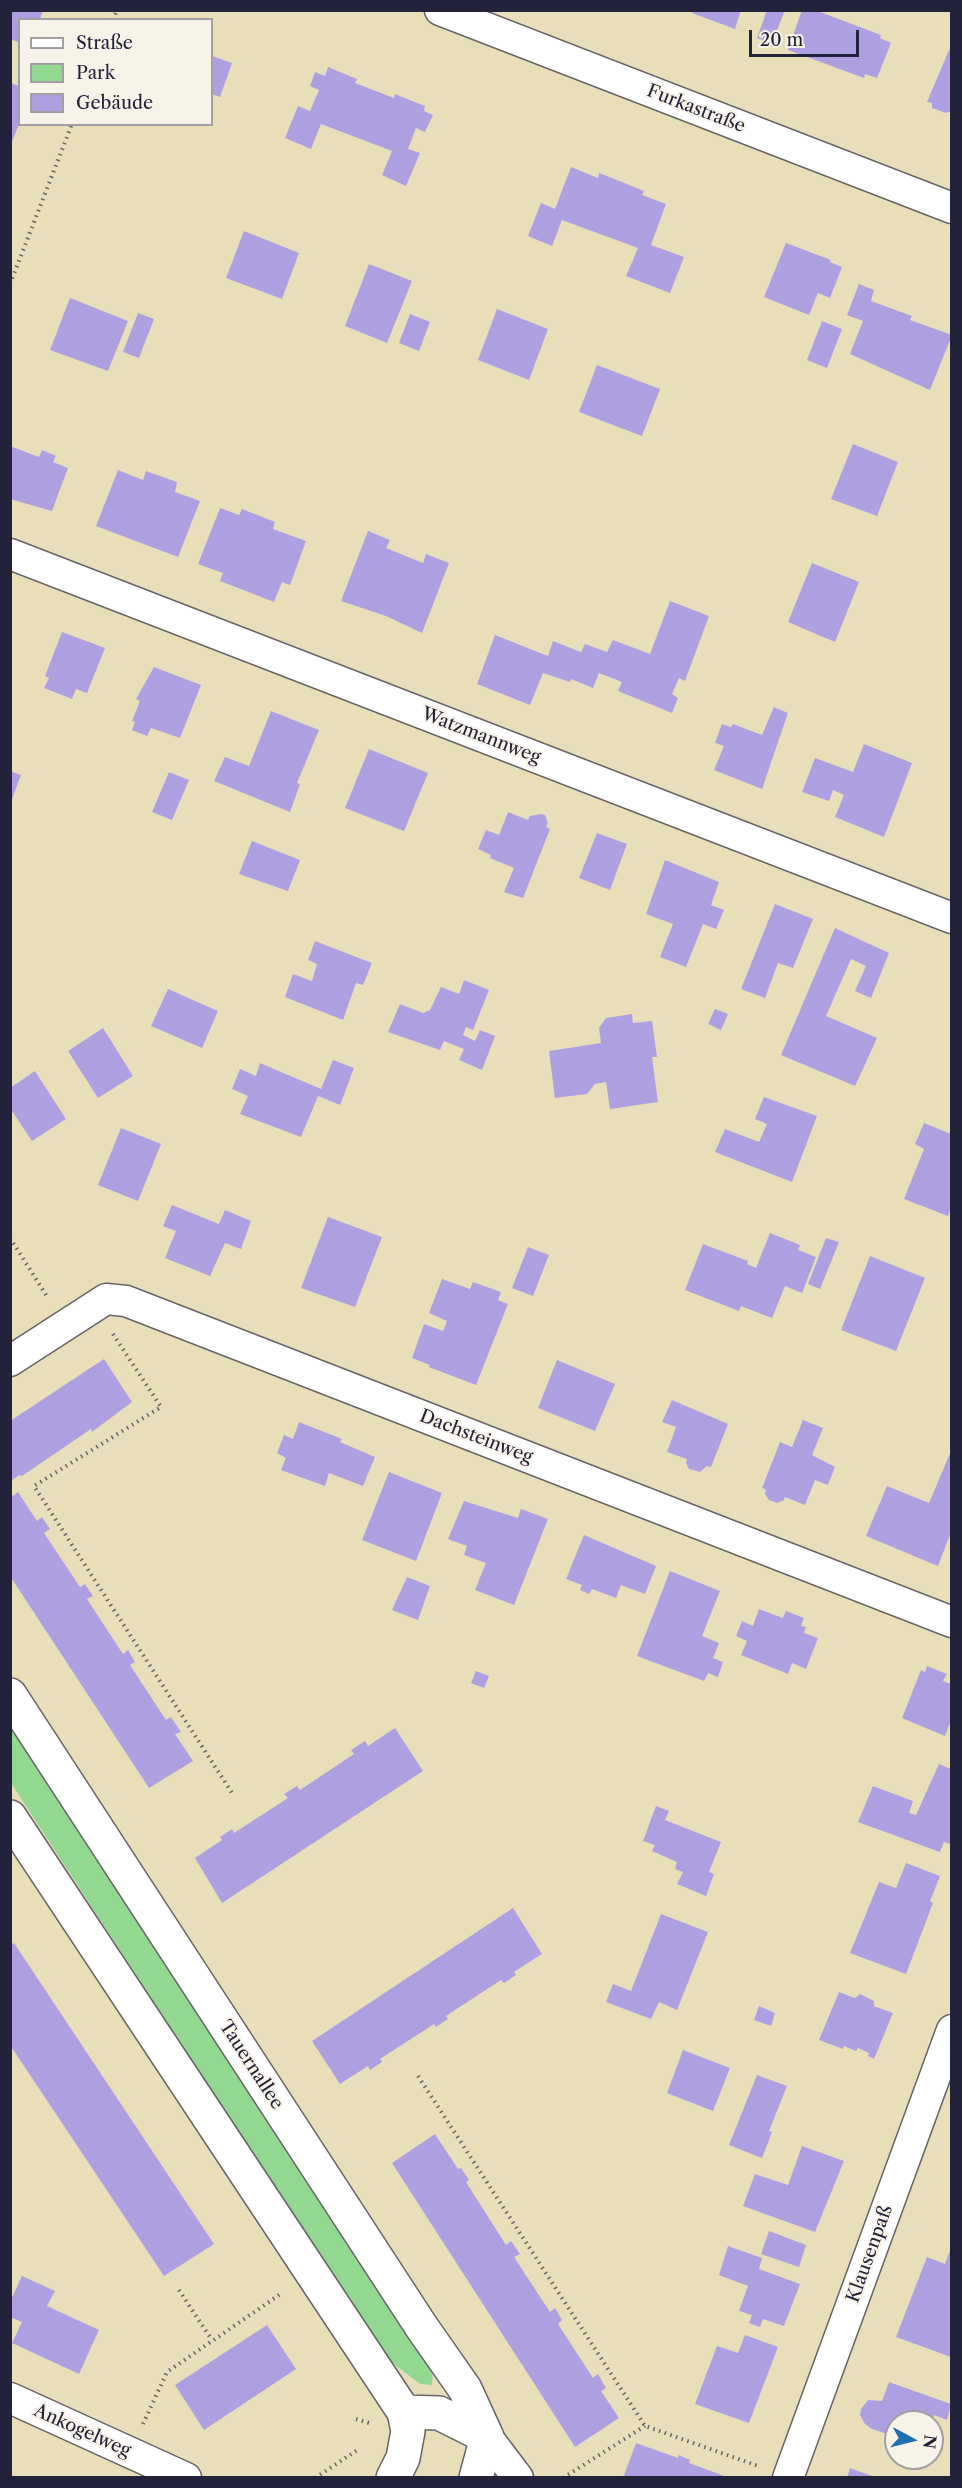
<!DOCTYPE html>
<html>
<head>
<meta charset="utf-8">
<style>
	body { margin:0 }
	#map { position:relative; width:962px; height:2488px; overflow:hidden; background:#e8dfba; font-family:"Libre Caslon Text",serif }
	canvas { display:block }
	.frame { position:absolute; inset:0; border:12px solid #22223b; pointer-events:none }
	.legend { position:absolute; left:18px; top:18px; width:195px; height:108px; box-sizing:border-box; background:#f7f3e8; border:2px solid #a29fa3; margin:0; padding:8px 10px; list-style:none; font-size:18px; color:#22223b }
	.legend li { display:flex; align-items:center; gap:12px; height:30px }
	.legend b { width:30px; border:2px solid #a29fa3 }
	.north { position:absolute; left:884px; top:2410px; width:60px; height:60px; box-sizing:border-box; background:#f7f3e8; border:2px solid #a29fa3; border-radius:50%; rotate:97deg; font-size:16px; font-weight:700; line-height:24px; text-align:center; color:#22223b }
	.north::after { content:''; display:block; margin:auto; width:21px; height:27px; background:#1f6fb2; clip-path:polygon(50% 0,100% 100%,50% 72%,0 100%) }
	.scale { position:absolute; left:749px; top:30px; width:110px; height:27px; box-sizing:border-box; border:3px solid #22223b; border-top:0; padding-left:8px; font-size:18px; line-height:21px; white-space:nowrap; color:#22223b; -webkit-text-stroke:4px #f7f3e8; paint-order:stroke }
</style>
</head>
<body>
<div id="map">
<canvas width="962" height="2488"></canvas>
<div class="frame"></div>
<ul class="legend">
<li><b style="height:8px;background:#fff"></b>Straße</li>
<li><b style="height:16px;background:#93d891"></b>Park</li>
<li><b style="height:16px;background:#aea0e0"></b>Gebäude</li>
</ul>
<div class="north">N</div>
<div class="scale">20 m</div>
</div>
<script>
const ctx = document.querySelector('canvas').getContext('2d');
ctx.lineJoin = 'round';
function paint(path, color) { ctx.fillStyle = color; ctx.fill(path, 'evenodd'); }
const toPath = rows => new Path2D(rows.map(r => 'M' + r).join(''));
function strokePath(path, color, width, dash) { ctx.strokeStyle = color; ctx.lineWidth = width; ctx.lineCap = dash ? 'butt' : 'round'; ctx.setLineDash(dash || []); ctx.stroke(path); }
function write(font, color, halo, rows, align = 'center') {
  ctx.font = font + ' "Libre Caslon Text",serif'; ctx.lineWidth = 4.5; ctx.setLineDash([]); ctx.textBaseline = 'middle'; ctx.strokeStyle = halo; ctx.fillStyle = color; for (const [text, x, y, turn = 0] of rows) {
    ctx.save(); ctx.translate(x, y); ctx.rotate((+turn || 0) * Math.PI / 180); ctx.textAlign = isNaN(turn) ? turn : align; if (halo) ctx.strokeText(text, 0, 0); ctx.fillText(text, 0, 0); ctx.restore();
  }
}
const green = toPath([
	[10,1725,433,2370,432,2385,420,2384,386,2358,11,1783]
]);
const building = toPath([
	[10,10,43,10,40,20,20,20,20,43,10,39],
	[693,10,741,10,735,29,692,13],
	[767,10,785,10,772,43,757,38],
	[802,10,815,10,881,35,880,38,891,43,877,78,865,74,864,78,788,50],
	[949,50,951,51,951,111,946,113,932,108,932,103,927,102],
	[212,56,232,63,220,97,212,94],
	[328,67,357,79,355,83,394,98,395,94,425,106,424,111,433,115,425,132,416,128,408,149,420,153,406,186,382,175,392,151,321,124,311,149,285,138,298,106,310,111,319,90,310,86,315,72,325,76],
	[10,83,20,86,20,122,11,144],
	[571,167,598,178,599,173,622,182,644,191,642,195,666,204,651,245,684,257,670,293,626,276,638,248,562,220,552,246,528,236,541,203,555,209],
	[244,231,299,253,282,299,226,278],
	[786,243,831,260,830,262,842,267,830,298,818,293,809,315,764,297],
	[369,264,412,281,387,343,345,326],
	[859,284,874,290,871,301,912,316,910,320,952,335,930,390,850,354,863,321,847,315],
	[70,298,128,321,108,371,50,350],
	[497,309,548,329,529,380,478,360],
	[138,313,154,319,139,358,123,352],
	[410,314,430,322,419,351,399,343],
	[822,321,842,329,827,368,807,360],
	[597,365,660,389,642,436,579,412],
	[853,444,898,462,877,516,831,499],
	[10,446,39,457,42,450,56,456,53,462,68,468,52,511,10,499],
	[118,470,143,480,146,471,177,482,175,492,200,501,178,557,96,526],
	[220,508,239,515,242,509,275,522,273,529,306,541,290,585,282,582,274,602,220,581,223,573,198,564],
	[368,531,390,540,386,548,423,563,426,554,449,563,422,633,386,616,341,601],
	[812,563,859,582,835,642,788,622],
	[670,601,709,616,685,681,679,678,672,694,678,698,672,713,618,691,622,682,599,673,593,688,571,679,570,682,543,673,530,705,477,684,495,635,548,656,553,641,581,652,585,644,607,652,613,640,650,654],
	[62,632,105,648,87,693,76,689,72,699,44,688,49,678,45,676],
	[154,667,201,685,180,738,151,728,147,736,132,730,135,722,132,721,140,701,136,699],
	[774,707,788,713,762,789,714,770,724,746,715,743,722,724,731,727,733,724,762,735],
	[271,711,319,730,297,783,300,784,290,812,214,781,225,757,249,766],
	[864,744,912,763,884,837,835,817,844,795,833,790,829,801,802,792,815,758,853,772],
	[369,749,428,773,404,831,345,808],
	[10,771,21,775,11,802,10,802],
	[169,772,189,780,172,820,152,812],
	[508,812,528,820,530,816,541,814,545,815,548,823,546,827,550,829,523,898,504,892,514,868,490,858,491,855,478,849,486,830,499,835],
	[597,833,627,844,610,890,579,878],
	[252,841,300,860,288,891,239,874],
	[665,860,719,882,711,905,724,910,716,929,703,924,686,967,660,957,673,924,646,914],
	[775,904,813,919,793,968,778,963,765,998,741,989],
	[835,928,889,953,871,998,855,991,866,966,851,959,826,1016,877,1038,855,1086,781,1055],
	[315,941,372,963,363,985,356,983,343,1020,285,997,293,974,312,981,317,964,308,960],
	[464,980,489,990,473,1030,466,1027,463,1035,475,1041,480,1030,495,1036,482,1070,459,1060,464,1049,444,1041,440,1050,388,1032,400,1004,423,1013,430,1010,441,987,459,994],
	[168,989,218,1011,202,1048,151,1026],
	[715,1009,728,1014,721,1030,708,1024],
	[632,1014,633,1023,652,1021,657,1057,652,1057,658,1102,610,1109,606,1082,595,1084,587,1094,555,1098,549,1051,601,1043,599,1028,606,1018],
	[103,1028,133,1076,98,1098,68,1051],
	[333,1060,354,1068,340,1105,318,1096,301,1137,240,1114,248,1096,232,1089,240,1069,256,1076,260,1063,321,1089],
	[35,1071,66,1119,32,1141,10,1108,10,1088],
	[764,1097,817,1116,792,1182,715,1152,725,1129,759,1142,767,1124,755,1119],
	[924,1123,951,1134,951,1207,948,1216,904,1199,924,1149,915,1144],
	[121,1128,161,1144,138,1201,98,1185],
	[172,1205,219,1224,225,1210,251,1221,241,1249,225,1243,210,1276,165,1258,176,1231,163,1226],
	[328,1217,382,1237,355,1307,301,1288],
	[770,1233,800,1245,798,1250,816,1257,802,1293,785,1286,772,1318,741,1306,739,1311,685,1290,703,1244,748,1261,747,1264,756,1268],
	[826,1238,839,1242,820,1289,808,1284],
	[528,1247,549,1255,533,1296,512,1288],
	[870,1256,925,1278,896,1351,841,1330],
	[442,1279,470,1289,473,1282,501,1292,498,1300,508,1304,476,1385,429,1367,430,1365,412,1358,424,1324,443,1331,447,1321,429,1313],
	[104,1359,132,1402,92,1432,91,1429,22,1476,20,1475,10,1481,10,1421],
	[557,1360,615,1384,595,1431,538,1408],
	[672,1400,728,1424,711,1467,707,1466,700,1472,689,1469,686,1463,687,1459,667,1452,676,1427,662,1422],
	[803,1420,823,1428,812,1455,835,1467,828,1485,815,1480,805,1505,785,1497,784,1500,777,1503,769,1500,765,1494,766,1490,762,1488,780,1442,792,1447],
	[299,1422,342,1439,340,1442,375,1457,363,1486,329,1473,325,1486,281,1470,286,1458,277,1453,284,1435,293,1439],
	[951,1451,951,1532,938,1566,866,1536,887,1486,929,1503],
	[389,1472,442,1493,416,1561,362,1540],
	[18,1492,37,1521,42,1517,50,1529,44,1533,80,1587,85,1584,93,1596,87,1599,123,1654,128,1650,135,1662,130,1665,166,1720,171,1717,181,1732,175,1734,193,1761,149,1788,10,1576,10,1493,13,1496],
	[464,1501,518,1518,521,1509,548,1519,514,1605,475,1590,486,1563,464,1555,467,1546,448,1539],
	[584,1535,656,1566,645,1594,621,1585,616,1598,592,1589,589,1594,580,1590,582,1585,566,1579],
	[670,1571,720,1591,702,1636,719,1643,713,1658,723,1662,718,1677,708,1673,704,1681,637,1656],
	[407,1577,430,1586,418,1620,392,1610],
	[759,1609,783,1618,786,1611,804,1618,801,1626,806,1627,804,1633,818,1638,806,1669,792,1663,788,1674,741,1655,747,1641,736,1636,742,1621,753,1626],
	[927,1666,947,1674,943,1681,951,1684,951,1720,945,1736,902,1718,921,1670,925,1672],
	[476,1671,489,1676,484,1688,471,1683],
	[395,1728,423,1771,222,1903,195,1858,222,1840,220,1837,232,1829,234,1833,288,1798,284,1794,297,1786,300,1790,354,1754,351,1750,365,1741,368,1746],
	[939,1764,951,1769,951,1844,944,1842,940,1852,858,1822,873,1786,913,1801,909,1813,916,1815],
	[656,1806,669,1811,665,1820,721,1842,709,1872,714,1874,706,1896,677,1884,683,1872,675,1869,677,1862,652,1851,655,1845,643,1841],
	[906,1863,940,1876,930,1901,933,1903,906,1974,850,1953,879,1882,896,1888],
	[513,1908,542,1954,514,1972,516,1975,504,1983,501,1980,446,2016,448,2019,436,2027,434,2024,380,2059,382,2062,370,2070,368,2066,340,2084,312,2041],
	[661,1914,708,1932,677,2010,659,2002,651,2019,606,2002,613,1984,631,1991],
	[14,1943,214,2244,164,2276,10,2045,10,1945],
	[839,1992,855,1998,860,1994,874,2001,874,2006,893,2013,874,2059,868,2056,869,2053,858,2048,856,2051,844,2046,843,2049,819,2040],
	[759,2006,775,2013,771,2026,754,2020],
	[683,2050,730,2068,713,2111,667,2093],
	[757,2075,787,2086,769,2131,772,2132,762,2158,729,2145],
	[435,2134,458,2169,461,2168,469,2180,466,2182,506,2245,511,2241,520,2254,514,2257,550,2312,555,2308,562,2320,558,2324,593,2378,598,2374,606,2388,601,2391,619,2418,575,2447,392,2163],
	[802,2146,844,2161,815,2232,743,2206,755,2174,788,2185],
	[769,2231,806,2245,799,2267,761,2254],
	[728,2246,762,2258,759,2269,800,2284,784,2326,763,2319,760,2327,749,2323,752,2315,739,2311,748,2286,719,2275],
	[951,2248,951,2357,896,2337,927,2257,945,2264],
	[22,2276,55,2291,47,2306,99,2330,79,2374,12,2343,22,2322,10,2317,10,2302],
	[267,2325,296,2369,204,2430,175,2385],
	[745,2335,778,2347,749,2423,695,2404,717,2346,738,2353],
	[889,2382,951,2404,947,2420,934,2415,931,2422,896,2422,896,2437,872,2429,865,2424,860,2415,861,2409,868,2400,882,2401],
	[636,2443,678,2458,679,2455,690,2460,689,2463,730,2478,623,2478],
	[850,2468,875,2477,875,2478,847,2478]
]);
const path = toPath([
	[113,20,117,10],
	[10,284,72,124],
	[10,1238,48,1298],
	[113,1334,161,1407,34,1486,234,1796],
	[418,2076,645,2426,758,2466],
	[179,2290,212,2340],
	[356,2419,369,2423],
	[143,2424,167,2372,282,2293],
	[315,2478,359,2449],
	[563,2478,645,2426]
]);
const street = toPath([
	[440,10,952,208],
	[10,554,952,918],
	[10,1361,106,1299,126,1301,952,1622],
	[10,2398,186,2478],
	[487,2437,518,2478],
	[788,2478,952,2030]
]);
const secondary = toPath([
	[10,1695,421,2326,465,2389,487,2437],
	[10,1817,404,2412,408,2431,403,2458,393,2478],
	[404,2412,439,2413,487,2437],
	[476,2478,487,2437]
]);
const streetNames = [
	["Furkastraße",696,109,21],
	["Watzmannweg",481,736,21],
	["Dachsteinweg",476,1437,21],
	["Tauernallee",251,2065,57],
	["Klausenpaß",870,2254,-70],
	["Ankogelweg",82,2431,24]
];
paint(green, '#93d891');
paint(building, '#aea0e0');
strokePath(street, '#676467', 33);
strokePath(secondary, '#676467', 36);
strokePath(path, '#676467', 4, [1.5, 4.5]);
strokePath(street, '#fff', 30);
strokePath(secondary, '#fff', 33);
write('18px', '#22223b', '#f7f3e8', streetNames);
</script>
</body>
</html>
